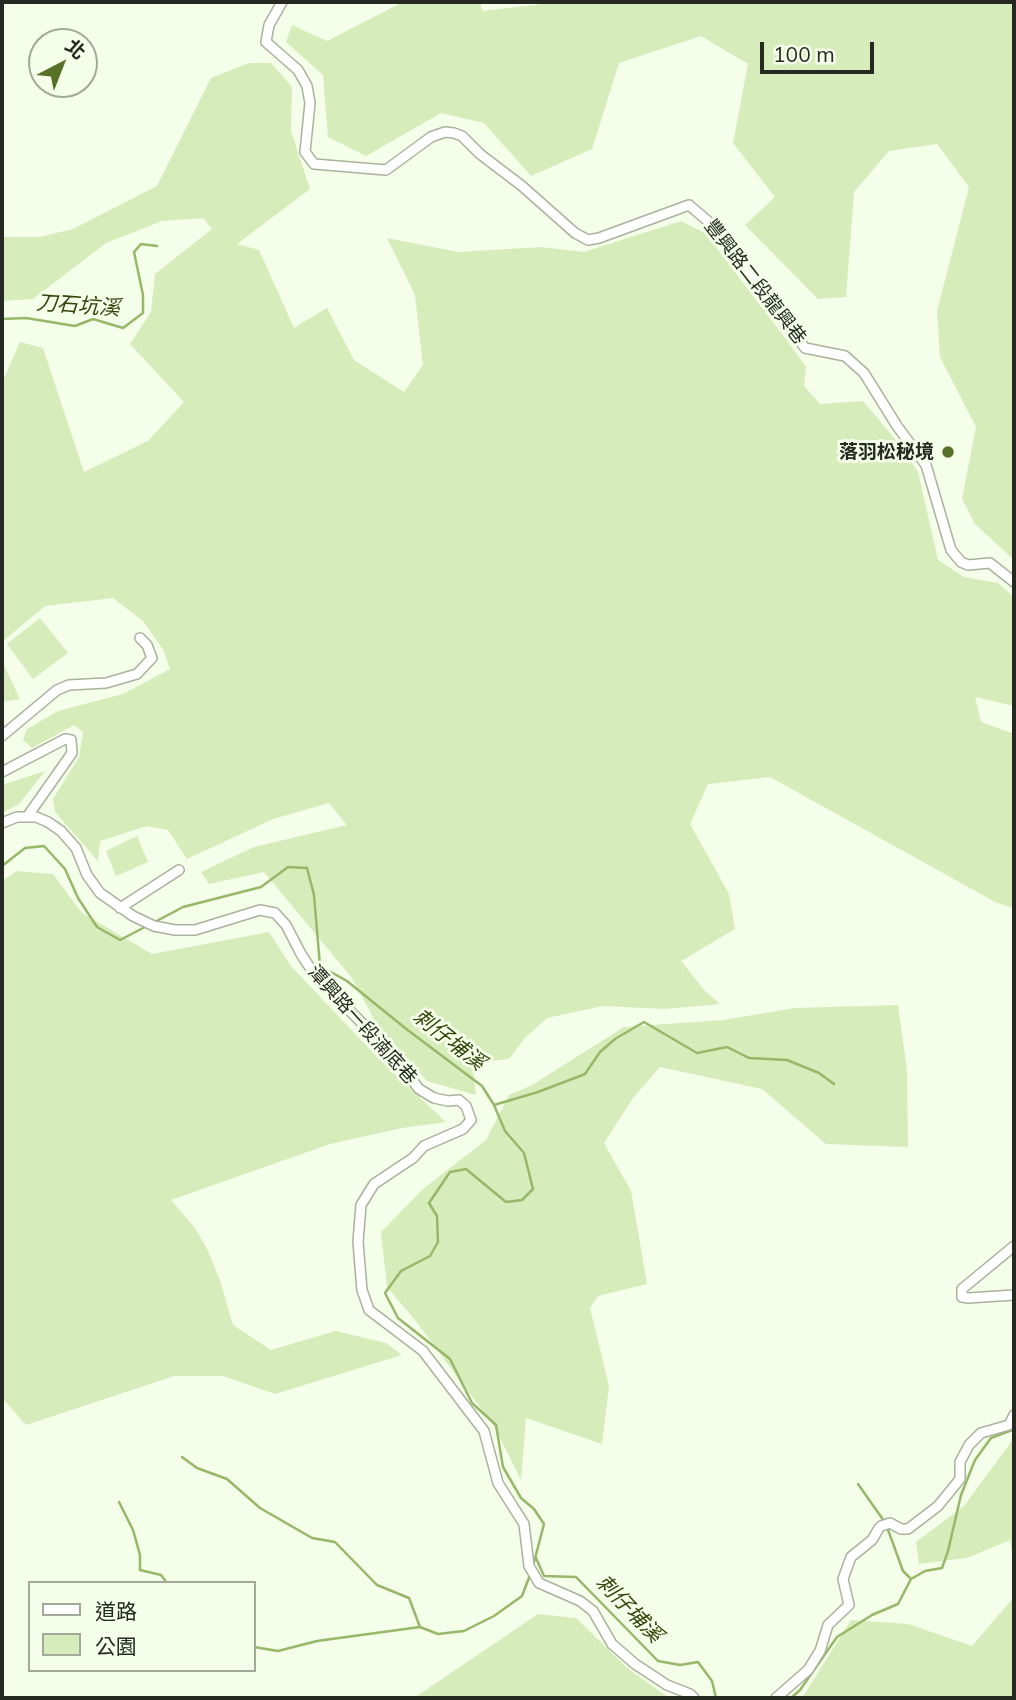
<!DOCTYPE html>
<html>
<head>
<meta charset="utf-8">
<style>
	body { margin:0 }
	#map { position:relative; width:1016px; height:1700px; overflow:hidden; background:#f4fee8; font-family:Mulish,"Noto Sans TC",sans-serif }
	canvas { display:block }
	.frame { position:absolute; inset:0; border:4px solid #252921; pointer-events:none }
	.legend { position:absolute; left:28px; top:1581px; width:228px; height:91px; box-sizing:border-box; background:#f4fee8; border:2px solid #a1a998; margin:0; padding:9px 12px; list-style:none; font-size:21px; color:#252921 }
	.legend li { display:flex; align-items:center; gap:14px; height:35px }
	.legend b { width:35px; border:2px solid #a1a998 }
	.north { position:absolute; left:28px; top:28px; width:70px; height:70px; box-sizing:border-box; background:#f4fee8; border:2px solid #a1a998; border-radius:50%; rotate:42deg; font-size:19px; font-weight:700; line-height:28px; text-align:center; color:#252921 }
	.north::after { content:''; display:block; margin:auto; width:24px; height:32px; background:#577226; clip-path:polygon(50% 0,100% 100%,50% 72%,0 100%) }
	.scale { position:absolute; left:760px; top:42px; width:114px; height:32px; box-sizing:border-box; border:4px solid #252921; border-top:0; padding-left:9px; font-size:21px; line-height:24px; white-space:nowrap; color:#252921; -webkit-text-stroke:5px #f4fee8; paint-order:stroke }
</style>
</head>
<body>
<div id="map">
<canvas width="1016" height="1700"></canvas>
<div class="frame"></div>
<ul class="legend">
<li><b style="height:9px;background:#fff"></b>道路</li>
<li><b style="height:19px;background:#d7ecbb"></b>公園</li>
</ul>
<div class="north">北</div>
<div class="scale">100 m</div>
</div>
<script>
const ctx = document.querySelector('canvas').getContext('2d');
ctx.lineJoin = 'round';
function paint(path, color) { ctx.fillStyle = color; ctx.fill(path, 'evenodd'); }
const toPath = rows => new Path2D(rows.map(r => 'M' + r).join(''));
function strokePath(path, color, width, dash) { ctx.strokeStyle = color; ctx.lineWidth = width; ctx.lineCap = dash ? 'butt' : 'round'; ctx.setLineDash(dash || []); ctx.stroke(path); }
function write(font, color, halo, rows, align = 'center') {
  ctx.font = font + ' Mulish,"Noto Sans TC",sans-serif'; ctx.lineWidth = 6; ctx.setLineDash([]); ctx.textBaseline = 'middle'; ctx.strokeStyle = halo; ctx.fillStyle = color; for (const [text, x, y, turn = 0] of rows) {
    ctx.save(); ctx.translate(x, y); ctx.rotate((+turn || 0) * Math.PI / 180); ctx.textAlign = isNaN(turn) ? turn : align; if (halo) ctx.strokeText(text, 0, 0); ctx.fillText(text, 0, 0); ctx.restore();
  }
}
const green = toPath([
	[403,2,480,2,482,11,561,2,1014,2,1014,560,975,524,962,499,976,427,940,357,937,311,969,187,937,144,889,151,854,192,846,297,818,299,745,225,775,197,733,143,748,64,701,36,619,63,592,149,531,176,484,123,441,113,366,156,328,137,323,75,286,42,292,25,327,41],
	[249,63,271,63,292,87,291,131,310,189,237,244,259,250,294,328,327,308,354,360,404,392,423,365,415,295,387,238,458,252,541,247,584,252,681,221,705,233,789,343,806,367,804,386,820,404,863,401,901,446,918,472,938,560,964,577,998,583,1014,597,1014,706,975,697,981,722,1014,734,1014,908,997,903,770,777,708,784,690,824,729,894,735,929,681,961,704,990,720,1004,665,1009,603,1006,547,1018,525,1038,509,1059,472,1063,476,1095,427,1081,380,1030,352,978,264,872,209,884,201,872,254,847,347,825,329,803,273,819,187,859,168,830,147,826,100,841,98,861,55,812,53,799,79,757,83,732,74,725,32,748,23,740,27,729,58,711,123,694,170,669,164,651,143,621,113,598,45,606,2,642,2,383,20,342,43,348,84,472,148,441,184,402,130,344,151,312,155,274,212,229,203,218,162,221,106,243,33,299,2,301,2,237,39,237,73,229,157,186,211,78],
	[40,618,68,653,33,679,7,644],
	[2,661,20,699,2,702],
	[45,771,19,804,2,813,2,785],
	[137,836,148,862,116,876,106,851],
	[17,871,53,874,82,913,152,954,269,932,291,966,378,1058,446,1122,402,1128,330,1144,171,1200,195,1228,207,1249,220,1280,233,1325,271,1350,336,1331,386,1343,402,1355,275,1394,223,1376,174,1376,26,1425,2,1398,2,881],
	[898,1005,907,1071,908,1147,826,1144,762,1089,660,1067,633,1098,604,1143,631,1191,647,1284,598,1296,590,1308,609,1386,602,1444,526,1418,521,1480,494,1426,415,1320,387,1287,381,1232,423,1189,486,1140,509,1095,532,1085,624,1027,723,1020,795,1008],
	[1014,1438,1014,1566,1010,1540,967,1558,919,1564,916,1542,964,1506],
	[1014,1597,1014,1698,802,1698,851,1620,908,1624,972,1646],
	[538,1614,576,1618,626,1667,669,1698,414,1698]
]);
const stream = toPath([
	[2,319,26,318,75,326,93,319,123,328,143,313,143,295,134,252,141,244,157,246],
	[2,866,25,848,44,846,65,869,78,898,97,927,120,940,147,926],
	[153,923,183,907,261,887,288,867,307,868,314,895,320,966,347,981,405,1028,482,1086,494,1105,505,1131,524,1153,533,1189,522,1200,506,1202,466,1169,450,1172,429,1203,437,1216,438,1242,430,1256,401,1271,385,1293,398,1318,450,1359,472,1403,496,1425,503,1467,521,1498,534,1509,544,1524,533,1566],
	[494,1105,538,1092,585,1074,600,1052,615,1039,644,1022,697,1053,727,1047,749,1058,787,1060,819,1073,834,1084],
	[182,1457,197,1468,227,1479,260,1508,312,1538,335,1542,377,1585,409,1598,420,1627],
	[858,1484,884,1521],
	[119,1502,133,1530,140,1555,140,1570,161,1575,167,1583],
	[887,1527,903,1571,911,1579],
	[536,1558,544,1576,576,1577,658,1661,680,1665,698,1662,712,1681,716,1698],
	[254,1647,278,1651,317,1641,420,1627,438,1634,464,1631,494,1616,522,1596,530,1575],
	[791,1698,800,1690,837,1637,872,1615,898,1604,911,1579,925,1571,942,1568,948,1551,961,1495,975,1460,991,1438,1012,1430,1014,1432]
]);
const minor = toPath([
	[282,2,269,25,266,42,298,70,307,86,310,103,305,152,314,164,386,170,431,137,445,132,454,133,462,136,480,154,522,186,575,233,588,240,599,238,689,205,716,228,805,348,845,356,864,373,897,426,926,465,951,550,961,562,968,565,990,563,1014,582],
	[2,736,57,690,69,685,106,683,137,674,152,658,147,645,140,638],
	[2,772,65,739,71,740,72,753,27,817],
	[2,823,17,817,36,817,48,822,61,831,76,848,87,875,100,893,133,916,154,926,175,930,195,930,260,910,275,913,286,925,301,954,314,974,393,1055,419,1089,434,1098,448,1101,459,1100,466,1106,471,1120,463,1129,424,1146,413,1158,374,1184,361,1205,358,1242,362,1290,369,1310,423,1351,484,1431,498,1483,524,1524,529,1566,539,1583,580,1601,593,1611,612,1644,635,1664,667,1685,690,1694,694,1698],
	[120,908,179,870],
	[1014,1246,962,1289,962,1297,968,1298,1014,1295],
	[881,1526,890,1523,901,1529,908,1529,938,1506,960,1479,960,1462,969,1445,981,1433,1009,1425,1014,1415],
	[776,1698,808,1670,820,1651,828,1625,849,1605,843,1579,851,1557,872,1540,879,1528]
]);
const markers = [
	[948,452,7,"#577226"]
];
const streetNames = [
	["豐興路二段龍興巷",755,282,52],
	["潭興路一段湳底巷",362,1025,48]
];
const poiNames = [
	["落羽松秘境",934,452]
];
const waterNames = [
	["刀石坑溪",78,306,4],
	["刺仔埔溪",449,1040,38],
	["刺仔埔溪",629,1609,46]
];
paint(green, '#d7ecbb');
strokePath(stream, '#97b769', 2.5);
strokePath(minor, '#a9b29d', 12);
strokePath(minor, '#fff', 9);
for (const [x, y, r, color] of markers) { const dot = new Path2D(); dot.arc(x, y, r, 0, 2 * Math.PI); ctx.fillStyle = color; ctx.fill(dot); strokePath(dot, '#f4fee8', 2.5); }
write('19px', '#252921', '#f4fee8', streetNames);
write('bold 19px', '#252921', '#f4fee8', poiNames, 'right');
write('italic 21px', '#31440a', '#f4fee8', waterNames);
</script>
</body>
</html>
